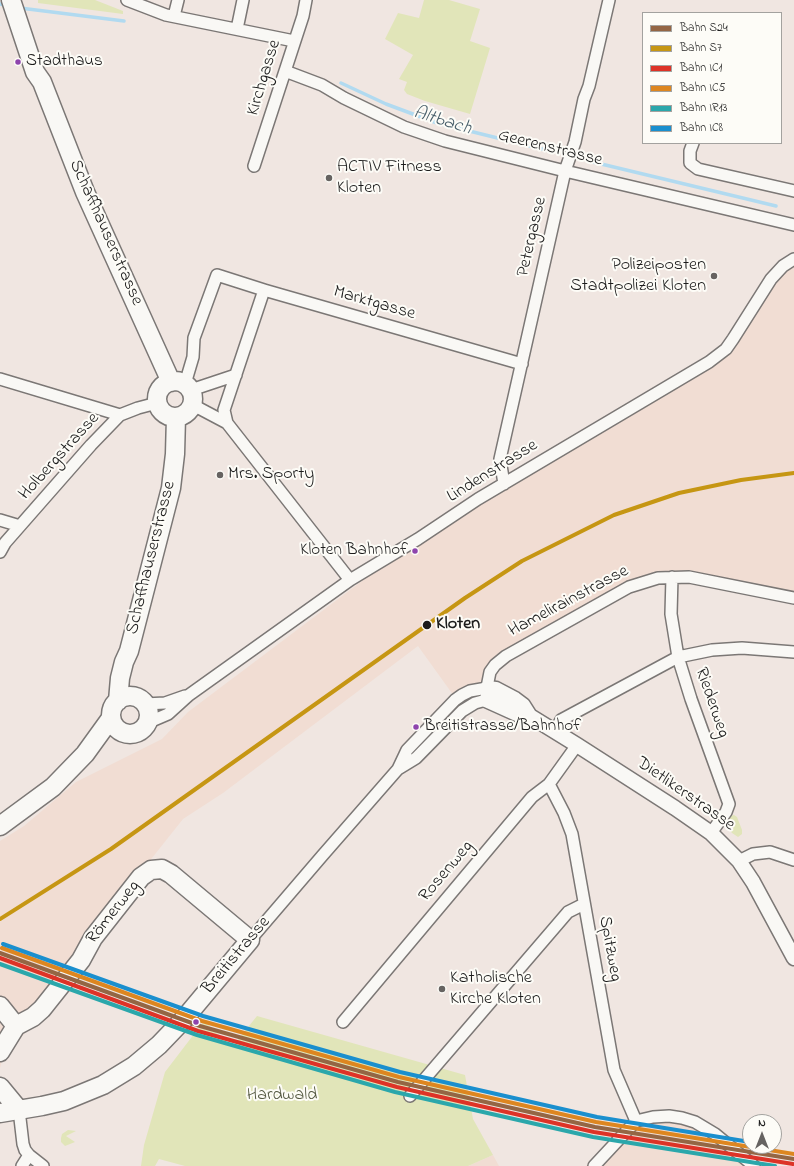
<!DOCTYPE html>
<html>
<head>
<meta charset="utf-8">
<style>
	body { margin:0 }
	#map { position:relative; width:794px; height:1166px; overflow:hidden; background:#f0e6e1; font-family:"Indie Flower",sans-serif }
	canvas { display:block }
	.legend { position:absolute; left:642px; top:12px; width:140px; height:132px; box-sizing:border-box; background:#fdfcf7; border:1px solid #a3a29f; margin:0; padding:5px 7px; list-style:none; font-size:12px; color:#1c1c1c }
	.legend li { display:flex; align-items:center; gap:8px; height:20px }
	.legend b { width:20px; border:1px solid #a3a29f }
	.north { position:absolute; left:742px; top:1114px; width:40px; height:40px; box-sizing:border-box; background:#fdfcf7; border:1px solid #a3a29f; border-radius:50%; rotate:0deg; font-size:11px; font-weight:700; line-height:16px; text-align:center; color:#1c1c1c }
	.north::after { content:''; display:block; margin:auto; width:14px; height:18px; background:#666361; clip-path:polygon(50% 0,100% 100%,50% 72%,0 100%) }
</style>
</head>
<body>
<div id="map">
<canvas width="794" height="1166"></canvas>
<ul class="legend">
<li><b style="height:5px;background:#946644"></b>Bahn S24</li>
<li><b style="height:5px;background:#c69613"></b>Bahn S7</li>
<li><b style="height:5px;background:#dd3327"></b>Bahn IC1</li>
<li><b style="height:5px;background:#dd8620"></b>Bahn IC5</li>
<li><b style="height:5px;background:#2ba7ab"></b>Bahn IR13</li>
<li><b style="height:5px;background:#1a8fce"></b>Bahn IC8</li>
</ul>
<div class="north">N</div>
</div>
<script>
const ctx = document.querySelector('canvas').getContext('2d');
ctx.lineJoin = 'round';
function paint(path, color) { ctx.fillStyle = color; ctx.fill(path, 'evenodd'); }
const toPath = rows => new Path2D(rows.map(r => 'M' + r).join(''));
function strokePath(path, color, width, dash) { ctx.strokeStyle = color; ctx.lineWidth = width; ctx.lineCap = dash ? 'butt' : 'round'; ctx.setLineDash(dash || []); ctx.stroke(path); }
function write(font, color, halo, rows, align = 'center') {
  ctx.font = font + ' "Indie Flower",sans-serif'; ctx.lineWidth = 4; ctx.setLineDash([]); ctx.textBaseline = 'middle'; ctx.strokeStyle = halo; ctx.fillStyle = color; for (const [text, x, y, turn = 0] of rows) {
    ctx.save(); ctx.translate(x, y); ctx.rotate((+turn || 0) * Math.PI / 180); ctx.textAlign = isNaN(turn) ? turn : align; if (halo) ctx.strokeText(text, 0, 0); ctx.fillText(text, 0, 0); ctx.restore();
  }
}
const built = toPath([
	[794,259,794,598,705,580,644,581,495,665,486,700,459,703,418,646,223,793,183,819,148,863,101,914,109,934,2,1060,0,1068,0,841,24,826,76,782,162,739,188,712,366,578,449,524,504,484,718,356,765,288],
	[682,1118,754,1166,586,1166,636,1121],
	[493,1155,499,1166,468,1166]
]);
const green = toPath([
	[38,0,95,0,123,11,123,14,38,3],
	[424,0,449,0,480,9,470,41,490,48,470,114,425,101,407,94,404,90,407,82,399,79,413,55,385,39,398,13,419,18],
	[734,815,737,817,742,830,742,834,738,837,732,833,729,829,729,819,730,816],
	[257,1016,465,1075,473,1119,493,1155,468,1166,185,1166,159,1159,155,1166,141,1166,144,1145,165,1072,204,1021,232,1047],
	[68,1130,76,1131,66,1136,75,1142,65,1146,61,1142,61,1138,62,1134]
]);
const stream = toPath([
	[0,4,8,6],
	[20,8,124,21],
	[341,83,386,104,437,123,546,150],
	[593,162,776,206]
]);
const minor = toPath([
	[127,0,166,15,294,41],
	[174,16,178,0],
	[237,29,243,0],
	[285,71,322,85,344,98,404,127,445,141,565,171,794,225],
	[693,143,690,151,690,163,698,169,794,191],
	[254,166,303,16,306,0],
	[264,290,224,410,227,423,350,580],
	[0,379,120,415],
	[185,384,193,357,194,338,217,275,264,290,522,364],
	[191,390,236,375],
	[193,405,227,423],
	[504,484,500,459,565,171,575,142,584,99,589,86,609,0],
	[0,520,20,526],
	[0,552,5,543,91,445,120,415,138,408,157,403],
	[672,577,671,614,678,657,691,699,729,804,726,812,711,833],
	[145,704,165,703,185,696],
	[147,723,168,714,189,695,350,580,418,539,478,499,709,362,726,349,733,339,771,279,783,266,794,259],
	[555,731,561,720,678,657,712,650,742,648,794,652],
	[398,769,407,750,455,700,462,695,470,691,487,688],
	[549,784,564,813,572,834,614,1070,636,1121],
	[739,861,753,854,770,852,794,860],
	[250,940,322,856,398,769,416,758,462,711,475,703,486,700,488,682,490,672,495,665,506,656,629,587,658,578,689,577,794,598],
	[343,1022,532,797,549,784,577,745],
	[410,1096,568,912,584,904],
	[19,1110,23,1144,25,1150,29,1155,43,1166],
	[22,1166,29,1155],
	[594,1166,636,1121,653,1117,669,1116,682,1118,695,1122,715,1134,754,1166]
]);
const tertiary = toPath([
	[487,688,496,689,515,699,523,705,530,716],
	[486,700,517,714,530,716,577,745,675,808,711,833,739,861,753,882,794,958]
]);
const primary = toPath([
	[11,0,35,72,42,82,85,192,171,382],
	'157 399a18 18 0 1 1 36 0a18 18 0 1 1-36 0Z',
	'111 715a19 19 0 1 1 38 0a19 19 0 1 1-38 0Z',
	[118,701,120,678,124,662,129,651,171,488,175,454,176,417],
	[0,826,53,787,85,754,111,718],
	[0,1006,16,1026],
	[0,1052,16,1026,33,1017,42,1009,81,960,93,938,141,877,151,870,162,869,171,874,250,940,184,1019,159,1045,134,1066,103,1085,64,1101,42,1106,0,1113],
	[0,1087,19,1110]
]);
const rail1 = toPath([
	[0,953,200,1026,398,1082,595,1127,794,1159]
]);
const rail2 = toPath([
	[0,919,111,849,465,598,522,561,614,515,679,493,741,480,794,473]
]);
const rail3 = toPath([
	[0,958,198,1031,397,1087,594,1132,793,1164]
]);
const rail4 = toPath([
	[2,948,202,1021,399,1077,596,1122,794,1154]
]);
const rail5 = toPath([
	[0,964,197,1035,395,1092,593,1137,775,1166]
]);
const rail6 = toPath([
	[3,944,203,1016,400,1072,597,1117,750,1142]
]);
const markers = [
	[18,62,3.5,"#8e44ad"],
	[329,178,4,"#666361"],
	[714,276,4,"#666361"],
	[220,475,4,"#666361"],
	[415,551,3.5,"#8e44ad"],
	[427,625,5,"#1c1c1c"],
	[416,727,3.5,"#8e44ad"],
	[442,989,4,"#666361"],
	[196,1022,3.5,"#8e44ad"]
];
const busNames = [
	["Stadthaus",26,62],
	["Kloten Bahnhof",408,551,"right"],
	["Breitistrasse/Bahnhof",424,727]
];
const streetNames = [
	["Kirchgasse",265,78,-73],
	["Geerenstrasse",550,149,14],
	["Schaffhauserstrasse",105,233,66],
	["Petergasse",533,237,-77],
	["Marktgasse",374,304,16],
	["Holbergstrasse",60,457,-48],
	["Lindenstrasse",493,472,-32],
	["Schaffhauserstrasse",152,558,-76],
	["Hamelirainstrasse",569,602,-28],
	["Riederweg",711,703,71],
	["Dietlikerstrasse",685,795,35],
	["Rosenweg",447,872,-50],
	["Römerweg",114,913,-52],
	["Spitzweg",609,949,80],
	["Breitistrasse",237,956,-50]
];
const poiNames = [
	["ACTIV Fitness",337,168],
	["Kloten",337,189],
	["Polizeiposten",706,266,"right"],
	["Stadtpolizei Kloten",706,287,"right"],
	["Mrs. Sporty",228,475],
	["Katholische",450,979],
	["Kirche Kloten",450,1000]
];
const stopNames = [
	["Kloten",436,625]
];
const parkNames = [
	["Hardwald",282,1096]
];
const waterNames = [
	["Altbach",442,122,17]
];
paint(built, '#f1ddd3');
paint(green, '#e1e5b9');
strokePath(stream, '#b1daf0', 3.5);
strokePath(minor, '#7b7775', 14);
strokePath(tertiary, '#7b7775', 17);
strokePath(primary, '#7b7775', 21);
strokePath(minor, '#f9f8f5', 11);
strokePath(tertiary, '#f9f8f5', 14);
strokePath(primary, '#f9f8f5', 18);
strokePath(rail1, '#946644', 4);
strokePath(rail2, '#c69613', 4);
strokePath(rail3, '#dd3327', 4);
strokePath(rail4, '#dd8620', 4);
strokePath(rail5, '#2ba7ab', 4);
strokePath(rail6, '#1a8fce', 4);
for (const [x, y, r, color] of markers) { const dot = new Path2D(); dot.arc(x, y, r, 0, 2 * Math.PI); ctx.fillStyle = color; ctx.fill(dot); strokePath(dot, '#fdfcf7', 1.5); }
write('17px', '#1c1c1c', '#fdfcf7', busNames, 'left');
write('18px', '#1c1c1c', '#fdfcf7', streetNames);
write('18px', '#1c1c1c', '#fdfcf7', poiNames, 'left');
write('bold 18px', '#1c1c1c', '#fdfcf7', stopNames, 'left');
write('18px', '#545841', '#fdfcf7', parkNames);
write('italic 19px', '#475d69', '#fdfcf7', waterNames);
</script>
</body>
</html>
